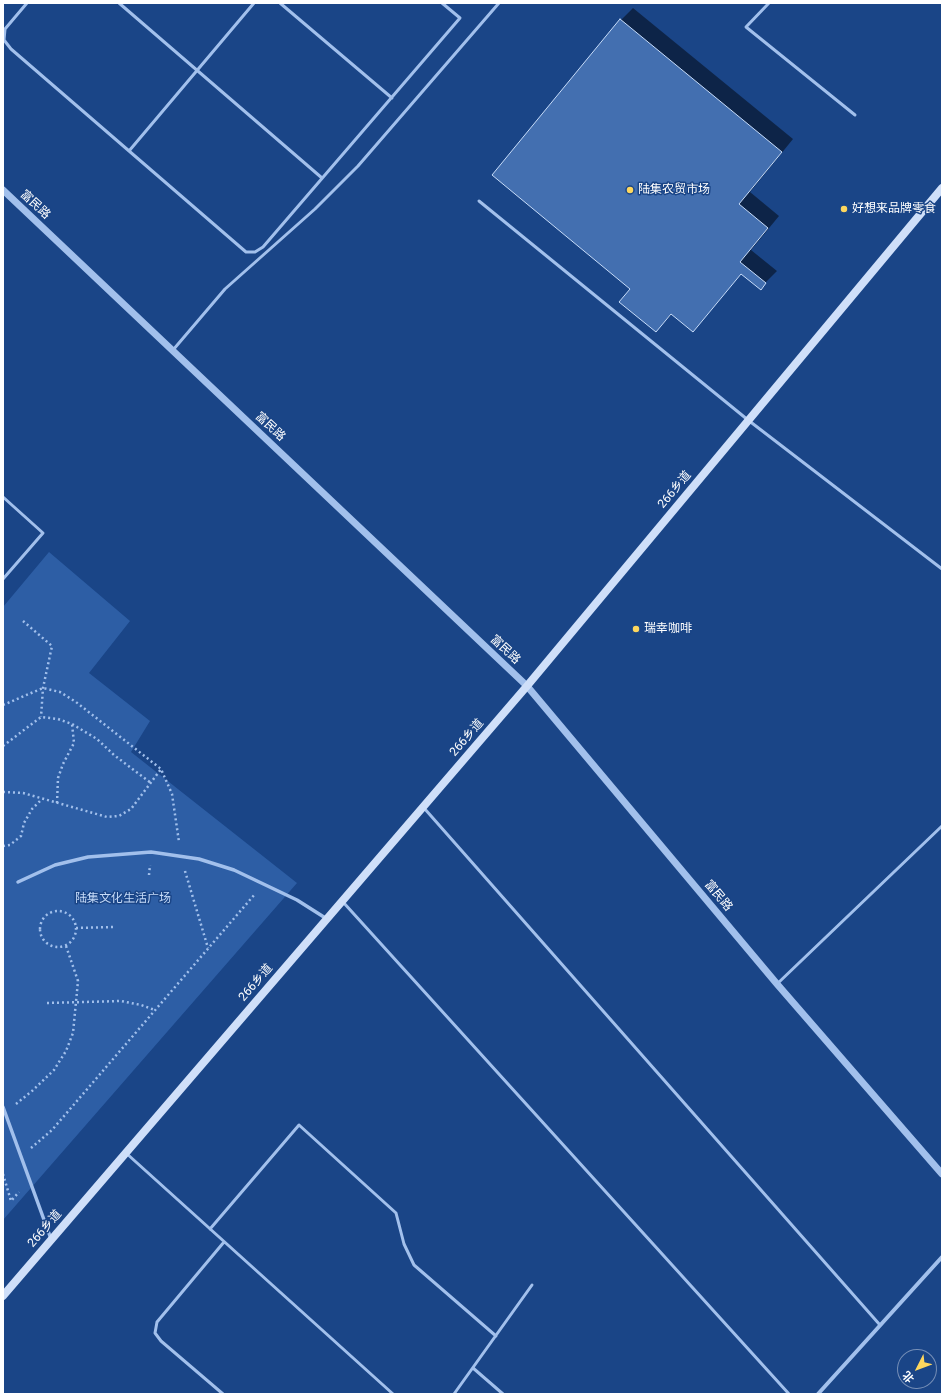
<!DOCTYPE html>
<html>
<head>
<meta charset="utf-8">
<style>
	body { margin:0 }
	#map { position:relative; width:945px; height:1397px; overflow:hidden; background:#1a4587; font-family:Roboto,"Noto Sans SC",sans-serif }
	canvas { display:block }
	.frame { position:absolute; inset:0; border:4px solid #fff; pointer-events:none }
	.north { position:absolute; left:897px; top:1349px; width:40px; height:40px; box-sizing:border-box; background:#1a4587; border:1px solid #768fb7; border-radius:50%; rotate:228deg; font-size:11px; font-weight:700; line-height:16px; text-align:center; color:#fff }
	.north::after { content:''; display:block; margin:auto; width:14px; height:18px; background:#fed75e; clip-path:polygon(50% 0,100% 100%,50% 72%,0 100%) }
</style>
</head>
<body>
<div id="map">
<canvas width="945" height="1397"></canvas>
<div class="frame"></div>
<div class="north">北</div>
</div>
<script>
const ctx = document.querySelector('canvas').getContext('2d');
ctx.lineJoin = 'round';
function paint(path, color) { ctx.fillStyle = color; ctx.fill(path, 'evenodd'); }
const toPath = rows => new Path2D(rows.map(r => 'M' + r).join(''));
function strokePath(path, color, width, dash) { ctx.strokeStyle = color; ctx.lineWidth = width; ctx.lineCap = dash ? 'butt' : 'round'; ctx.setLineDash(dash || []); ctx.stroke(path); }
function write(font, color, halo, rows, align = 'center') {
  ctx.font = font + ' Roboto,"Noto Sans SC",sans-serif'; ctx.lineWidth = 3; ctx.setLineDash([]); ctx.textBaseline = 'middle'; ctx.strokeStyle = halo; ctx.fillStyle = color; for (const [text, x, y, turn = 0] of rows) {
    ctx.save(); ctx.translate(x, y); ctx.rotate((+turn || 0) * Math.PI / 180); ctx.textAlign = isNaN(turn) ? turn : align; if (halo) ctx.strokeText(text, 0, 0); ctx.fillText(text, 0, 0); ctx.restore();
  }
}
const green = toPath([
	[49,552,130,621,89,673,150,721,131,752,297,883,3,1220,3,607]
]);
const shadow = toPath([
	[633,8,793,139,750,192,779,216,751,250,777,271,760,288,742,273,693,331,672,314,656,331,632,288,494,175,621,20]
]);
const building = toPath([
	[620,19,782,152,739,204,768,228,740,262,766,283,761,290,741,274,693,332,671,314,656,332,619,302,630,289,492,175,620,19]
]);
const path = toPath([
	[23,621,52,646,43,688,41,717],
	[3,705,43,688,60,692,76,702,161,769,172,794,179,842],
	[3,746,41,717,58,719,72,724,97,739,114,755,151,783],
	[3,792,23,793,107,817,119,816,131,809,161,769],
	[57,803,58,778,63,764,74,743,72,724],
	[3,846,10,845,21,836,24,823,32,809,42,799],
	[185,871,208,948],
	[149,875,150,865],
	'40 929a18 18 0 1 1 36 0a18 18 0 1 1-36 0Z',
	[76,928,114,927],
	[47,1003,121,1001,141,1005,155,1010],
	[16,1104,32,1091,54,1070,66,1051,73,1033,78,981,66,946],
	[31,1148,52,1130,255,894],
	[3,1174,11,1201,19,1192]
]);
const service = toPath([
	[27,3,5,29,4,40,11,49,246,252,255,252,263,247,460,18,442,3],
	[119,3,322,178],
	[280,3,392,98],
	[769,3,746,27,855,115],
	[129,151,254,3],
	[479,201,748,420,942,569],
	[173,350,225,289,315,209,358,166,499,3],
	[3,497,43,533,3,579],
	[424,808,880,1325],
	[343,902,789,1394],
	[777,984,942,826],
	[126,1153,393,1394],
	[210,1229,299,1125,396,1213,404,1244,414,1265,496,1336],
	[473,1368,503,1394],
	[223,1394,161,1341,155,1333,157,1322,224,1242],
	[454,1394,532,1285]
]);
const pedestrian = toPath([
	[18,882,55,865,88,857,151,852,199,859,234,870,297,900,327,919],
	[3,1107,51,1239]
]);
const minor = toPath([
	[818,1394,942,1257]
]);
const tertiary = toPath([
	[3,190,527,686,777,984,942,1174]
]);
const secondary = toPath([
	[3,1296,527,686,942,188]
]);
const markers = [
	[630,190,4,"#fed75e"],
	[844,209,4,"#fed75e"],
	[636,629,4,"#fed75e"]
];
const poiNames = [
	["陆集农贸市场",638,190],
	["好想来品牌零食",852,209],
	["瑞幸咖啡",644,629]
];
const streetNames = [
	["富民路",35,205,43],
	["富民路",270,427,43],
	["266乡道",675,490,-50],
	["富民路",505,650,43],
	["266乡道",467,738,-49],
	["富民路",718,896,50],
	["266乡道",256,983,-49],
	["266乡道",45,1229,-49]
];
const parkNames = [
	["陆集文化生活广场",123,899]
];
paint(green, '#2d5ea5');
paint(shadow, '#0007');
paint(building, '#436fb0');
strokePath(building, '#c7dcf9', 1);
strokePath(path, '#a2c0ec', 2.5, [2, 3]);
strokePath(service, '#a2c0ec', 3);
strokePath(pedestrian, '#a2c0ec', 3.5);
strokePath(minor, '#a2c0ec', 4);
strokePath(tertiary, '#a2c0ec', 7);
strokePath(secondary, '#cfdff9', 8);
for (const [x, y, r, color] of markers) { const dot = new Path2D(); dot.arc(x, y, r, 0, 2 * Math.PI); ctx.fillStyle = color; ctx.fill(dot); strokePath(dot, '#1a4587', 1.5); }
write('12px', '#fff', '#1a4587', poiNames, 'left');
write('12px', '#fff', '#1a4587', streetNames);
write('12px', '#c7dcf9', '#1a4587', parkNames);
</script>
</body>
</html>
